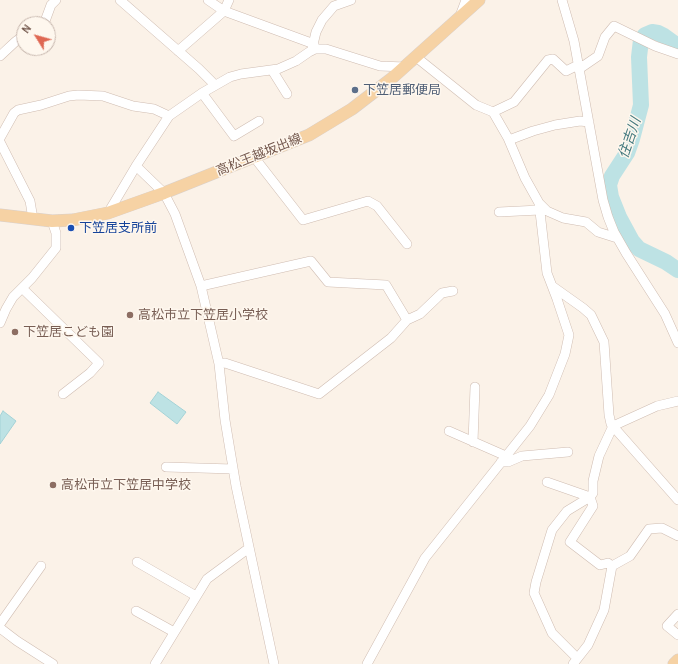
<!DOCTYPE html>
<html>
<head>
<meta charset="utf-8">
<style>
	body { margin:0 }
	#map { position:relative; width:678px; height:664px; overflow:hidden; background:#fbf2e8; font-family:Karla,sans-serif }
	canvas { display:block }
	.north { position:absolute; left:16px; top:16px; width:40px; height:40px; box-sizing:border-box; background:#fef7ee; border:1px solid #c7b7ae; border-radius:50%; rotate:307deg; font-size:11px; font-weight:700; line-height:16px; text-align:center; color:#74584d }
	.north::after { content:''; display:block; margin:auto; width:14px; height:18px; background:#df6853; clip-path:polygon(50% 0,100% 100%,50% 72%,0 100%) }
</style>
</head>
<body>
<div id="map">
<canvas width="678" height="664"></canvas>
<div class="north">N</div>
</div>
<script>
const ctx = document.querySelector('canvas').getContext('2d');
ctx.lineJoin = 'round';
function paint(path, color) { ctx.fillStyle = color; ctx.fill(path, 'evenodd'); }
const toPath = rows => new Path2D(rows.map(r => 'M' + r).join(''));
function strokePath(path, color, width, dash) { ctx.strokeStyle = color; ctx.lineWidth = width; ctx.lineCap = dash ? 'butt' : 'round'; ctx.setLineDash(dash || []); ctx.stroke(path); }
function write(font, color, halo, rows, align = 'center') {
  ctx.font = font + ' Karla,"Noto Sans JP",sans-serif'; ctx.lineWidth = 3; ctx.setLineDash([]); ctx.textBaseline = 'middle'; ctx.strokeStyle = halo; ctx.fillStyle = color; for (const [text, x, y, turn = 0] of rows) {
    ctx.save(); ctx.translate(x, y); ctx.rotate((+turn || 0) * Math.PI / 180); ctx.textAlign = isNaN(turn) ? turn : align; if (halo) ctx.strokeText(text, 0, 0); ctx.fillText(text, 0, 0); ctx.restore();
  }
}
const water = toPath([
	[158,392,186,412,177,424,150,403,158,392],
	[3,411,16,421,0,444,0,416,3,411]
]);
const river = toPath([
	[678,46,664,36,658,33,652,32,645,35,641,40,639,57,641,105,632,139,627,153,612,176,609,185,611,197,619,217,632,241,639,249,666,262,678,270]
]);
const minor = toPath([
	[120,0,199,69,215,85],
	[208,0,224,11,314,44],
	[562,0,574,41,603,200,608,217,614,232,626,253,665,314,678,343],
	[460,16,466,0],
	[44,24,51,5,56,0],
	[312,49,316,32,322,20,334,6,351,0],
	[178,51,224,11,229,0],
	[0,56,15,42,24,35],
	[416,57,476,105,493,112,508,138,525,178,539,203,547,211,563,218,586,222,598,232,617,238],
	[579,69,598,56,605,37,614,26,655,46,678,54],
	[272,70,287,94],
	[202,93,234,136,259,121],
	[493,112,514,102,548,60,553,59,566,71,578,65],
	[0,138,14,113,18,110,41,105,69,96,78,95,103,96,133,106,154,109,169,116],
	[509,140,533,131,555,125,580,121,589,122],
	[0,142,30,201,33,219],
	[254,157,303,220,368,201,377,206,407,244],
	[136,166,164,193,175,214,201,286,219,364,225,420,236,486,274,664],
	[499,212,540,210],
	[108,213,136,166,169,116,202,93,230,77,241,74,278,69,296,61,309,52,315,49,326,49,380,66,405,67],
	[201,286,311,261,328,282,386,285,407,320,420,314,442,293,453,291],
	[552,286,583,308,591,315,604,342,609,415,611,424,678,500],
	[22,288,99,363,90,373,63,394],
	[0,323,6,309,13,297,32,278,56,248,56,233,52,221],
	[219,364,225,363,319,394,391,338,407,320],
	[449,431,506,456],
	[473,442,475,387],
	[501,462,508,462,522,456,568,452],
	[166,467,233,469],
	[547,482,590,497,593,506,570,542,600,565,608,563,612,566],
	[137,562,196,596],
	[136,611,174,632],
	[678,614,667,626,678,635],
	[0,624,41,566],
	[0,628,17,641,53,664],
	[577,658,552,633,534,593,536,582,552,530,567,511,590,497,593,493,593,481,599,456,613,426,657,406,678,401],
	[155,664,207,579,249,548],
	[367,664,425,558,530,426,549,395,565,354,569,335,557,299,547,273,539,203],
	[573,664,588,645,604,610,612,566,630,556,649,529,662,528,678,536]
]);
const major = toPath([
	[0,215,52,221,73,220,108,213,164,193,309,135,352,109,391,79,479,0],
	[674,664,678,660]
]);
const markers = [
	[355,90,4,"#5c6f8a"],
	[71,228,4,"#1a4fb4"],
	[130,315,4,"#8d6e63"],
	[15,332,4,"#8d6e63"],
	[53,485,4,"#8d6e63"]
];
const serviceNames = [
	["下笠居郵便局",363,90]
];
const streetNames = [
	["高松王越坂出線",259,155,-22]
];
const transitNames = [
	["下笠居支所前",79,228]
];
const educationNames = [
	["高松市立下笠居小学校",138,315],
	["下笠居こども園",23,332],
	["高松市立下笠居中学校",61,485]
];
const waterNames = [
	["住吉川",630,138,-71]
];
paint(water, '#bde2e4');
strokePath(water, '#a4d2d6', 1);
strokePath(river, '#bde2e4', 16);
strokePath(minor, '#cfbcb1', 10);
strokePath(major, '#d8d0cd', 13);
strokePath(minor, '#fff', 9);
strokePath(major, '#f6d2a4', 12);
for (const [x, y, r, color] of markers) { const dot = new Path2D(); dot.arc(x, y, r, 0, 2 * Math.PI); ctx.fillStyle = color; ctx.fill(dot); strokePath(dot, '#fef7ee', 1.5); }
write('13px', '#4e5e75', '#fef7ee', serviceNames, 'left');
write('13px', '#74584d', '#fef7ee', streetNames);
write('13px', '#164399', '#fef7ee', transitNames, 'left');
write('13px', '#785e54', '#fef7ee', educationNames, 'left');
write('italic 14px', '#447a7f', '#fef7ee', waterNames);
</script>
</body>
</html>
